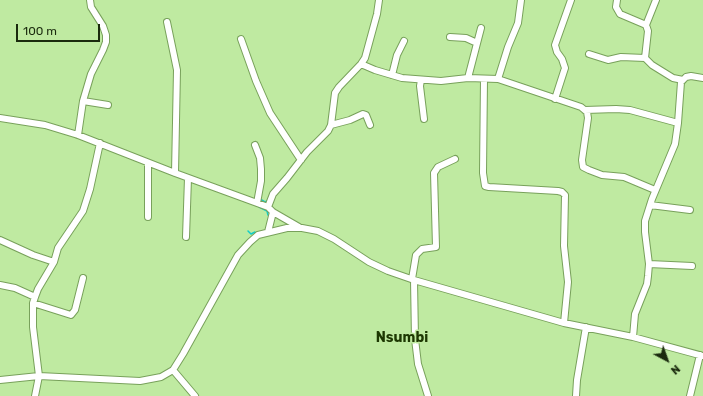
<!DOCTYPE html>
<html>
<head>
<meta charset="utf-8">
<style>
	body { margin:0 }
	#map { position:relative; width:703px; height:396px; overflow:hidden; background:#bfeaa1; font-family:Rubik,sans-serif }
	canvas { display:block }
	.north { position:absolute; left:647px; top:340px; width:40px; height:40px; -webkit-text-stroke:3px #bfeaa1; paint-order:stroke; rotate:139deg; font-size:11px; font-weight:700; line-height:16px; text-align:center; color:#1a2a0d }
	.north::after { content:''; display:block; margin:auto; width:14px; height:18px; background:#1a2a0d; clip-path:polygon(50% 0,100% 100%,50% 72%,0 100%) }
	.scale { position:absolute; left:16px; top:24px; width:84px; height:18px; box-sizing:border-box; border:2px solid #1a2a0d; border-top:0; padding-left:5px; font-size:12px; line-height:14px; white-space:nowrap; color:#1a2a0d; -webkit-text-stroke:3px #bfeaa1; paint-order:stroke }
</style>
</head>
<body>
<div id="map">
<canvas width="703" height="396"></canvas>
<div class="north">N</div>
<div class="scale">100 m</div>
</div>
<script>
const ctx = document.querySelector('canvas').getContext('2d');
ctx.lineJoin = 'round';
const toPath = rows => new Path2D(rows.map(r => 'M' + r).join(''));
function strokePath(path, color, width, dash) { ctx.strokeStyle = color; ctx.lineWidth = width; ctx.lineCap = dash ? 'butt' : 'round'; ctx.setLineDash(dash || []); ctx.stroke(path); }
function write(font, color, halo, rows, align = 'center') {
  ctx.font = font + ' Rubik,sans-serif'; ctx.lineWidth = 3; ctx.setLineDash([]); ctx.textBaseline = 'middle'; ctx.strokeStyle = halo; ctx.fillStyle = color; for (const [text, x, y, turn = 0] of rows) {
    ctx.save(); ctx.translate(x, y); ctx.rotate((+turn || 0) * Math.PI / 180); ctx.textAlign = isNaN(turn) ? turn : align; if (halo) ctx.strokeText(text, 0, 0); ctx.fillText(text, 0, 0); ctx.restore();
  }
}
const stream = toPath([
	[260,199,265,202,267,201],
	[259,207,267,211,268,215],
	[248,231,251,234,255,232]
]);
const minor = toPath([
	[617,0,616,7,620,14,646,25],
	[656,0,646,25,648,31,645,58,652,65,673,78,683,80],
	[167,22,177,70,175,173],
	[450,37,466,38,477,43],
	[241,39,256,81,270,113,301,160],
	[589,54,608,60,621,57,645,58],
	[361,64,375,70,402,78,441,81,468,78,498,79,581,107,587,112,588,118,582,160,583,167,589,170,602,175,624,177,655,190],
	[392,75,397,55,404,41],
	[468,78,481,28],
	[484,79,483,173,485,186,489,187,558,191,562,192,565,195,564,246,568,282,564,323],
	[498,79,508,47,518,23,521,0],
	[421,80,420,86,424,119],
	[555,99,565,68,562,59,557,52,555,45,571,0],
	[83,101,108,105],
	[585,110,616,109,630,110,678,123],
	[0,118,45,125,78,135,175,173,268,207,273,212,299,227],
	[331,125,350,120,363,114,366,115,370,125],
	[78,135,83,101,91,74,103,50,106,42,106,35,103,26,91,7,90,0],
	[255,145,260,158,261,169,261,181,257,203],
	[650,205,690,210],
	[268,207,273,194,287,178,307,152,328,131,331,125,335,93,339,87,361,64,365,58,377,14,379,0],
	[148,217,148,163],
	[268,232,273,212],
	[186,237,188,178],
	[0,240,33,255,54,262],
	[649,264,692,266],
	[412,279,416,255,422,249,436,247,434,173,438,167,455,159],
	[414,280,415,339,418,364,428,396],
	[0,285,15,288,35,297],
	[33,303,71,315,75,310,83,278],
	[633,337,635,314,647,284,648,276,649,264,645,232,645,221,652,199,675,144,678,123,681,82,686,77,691,76,703,78],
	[173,370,195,396],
	[0,380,39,376,140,381,161,377,173,370,183,354,238,255,250,242,258,235,287,228,302,228,318,231,334,239,369,262,388,271,414,280,564,323,633,337,703,356],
	[35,396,39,376,33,327,33,303,35,297,38,289,54,262,58,248,83,211,90,189,100,143],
	[576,396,577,380,586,327],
	[690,396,700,355]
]);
const quarterNames = [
	["Nsumbi",402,338]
];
strokePath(stream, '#11cdca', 1.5);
strokePath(minor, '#78a15b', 8);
strokePath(minor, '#fff', 6);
write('bold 14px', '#1d3802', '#bfeaa1', quarterNames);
</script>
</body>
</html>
